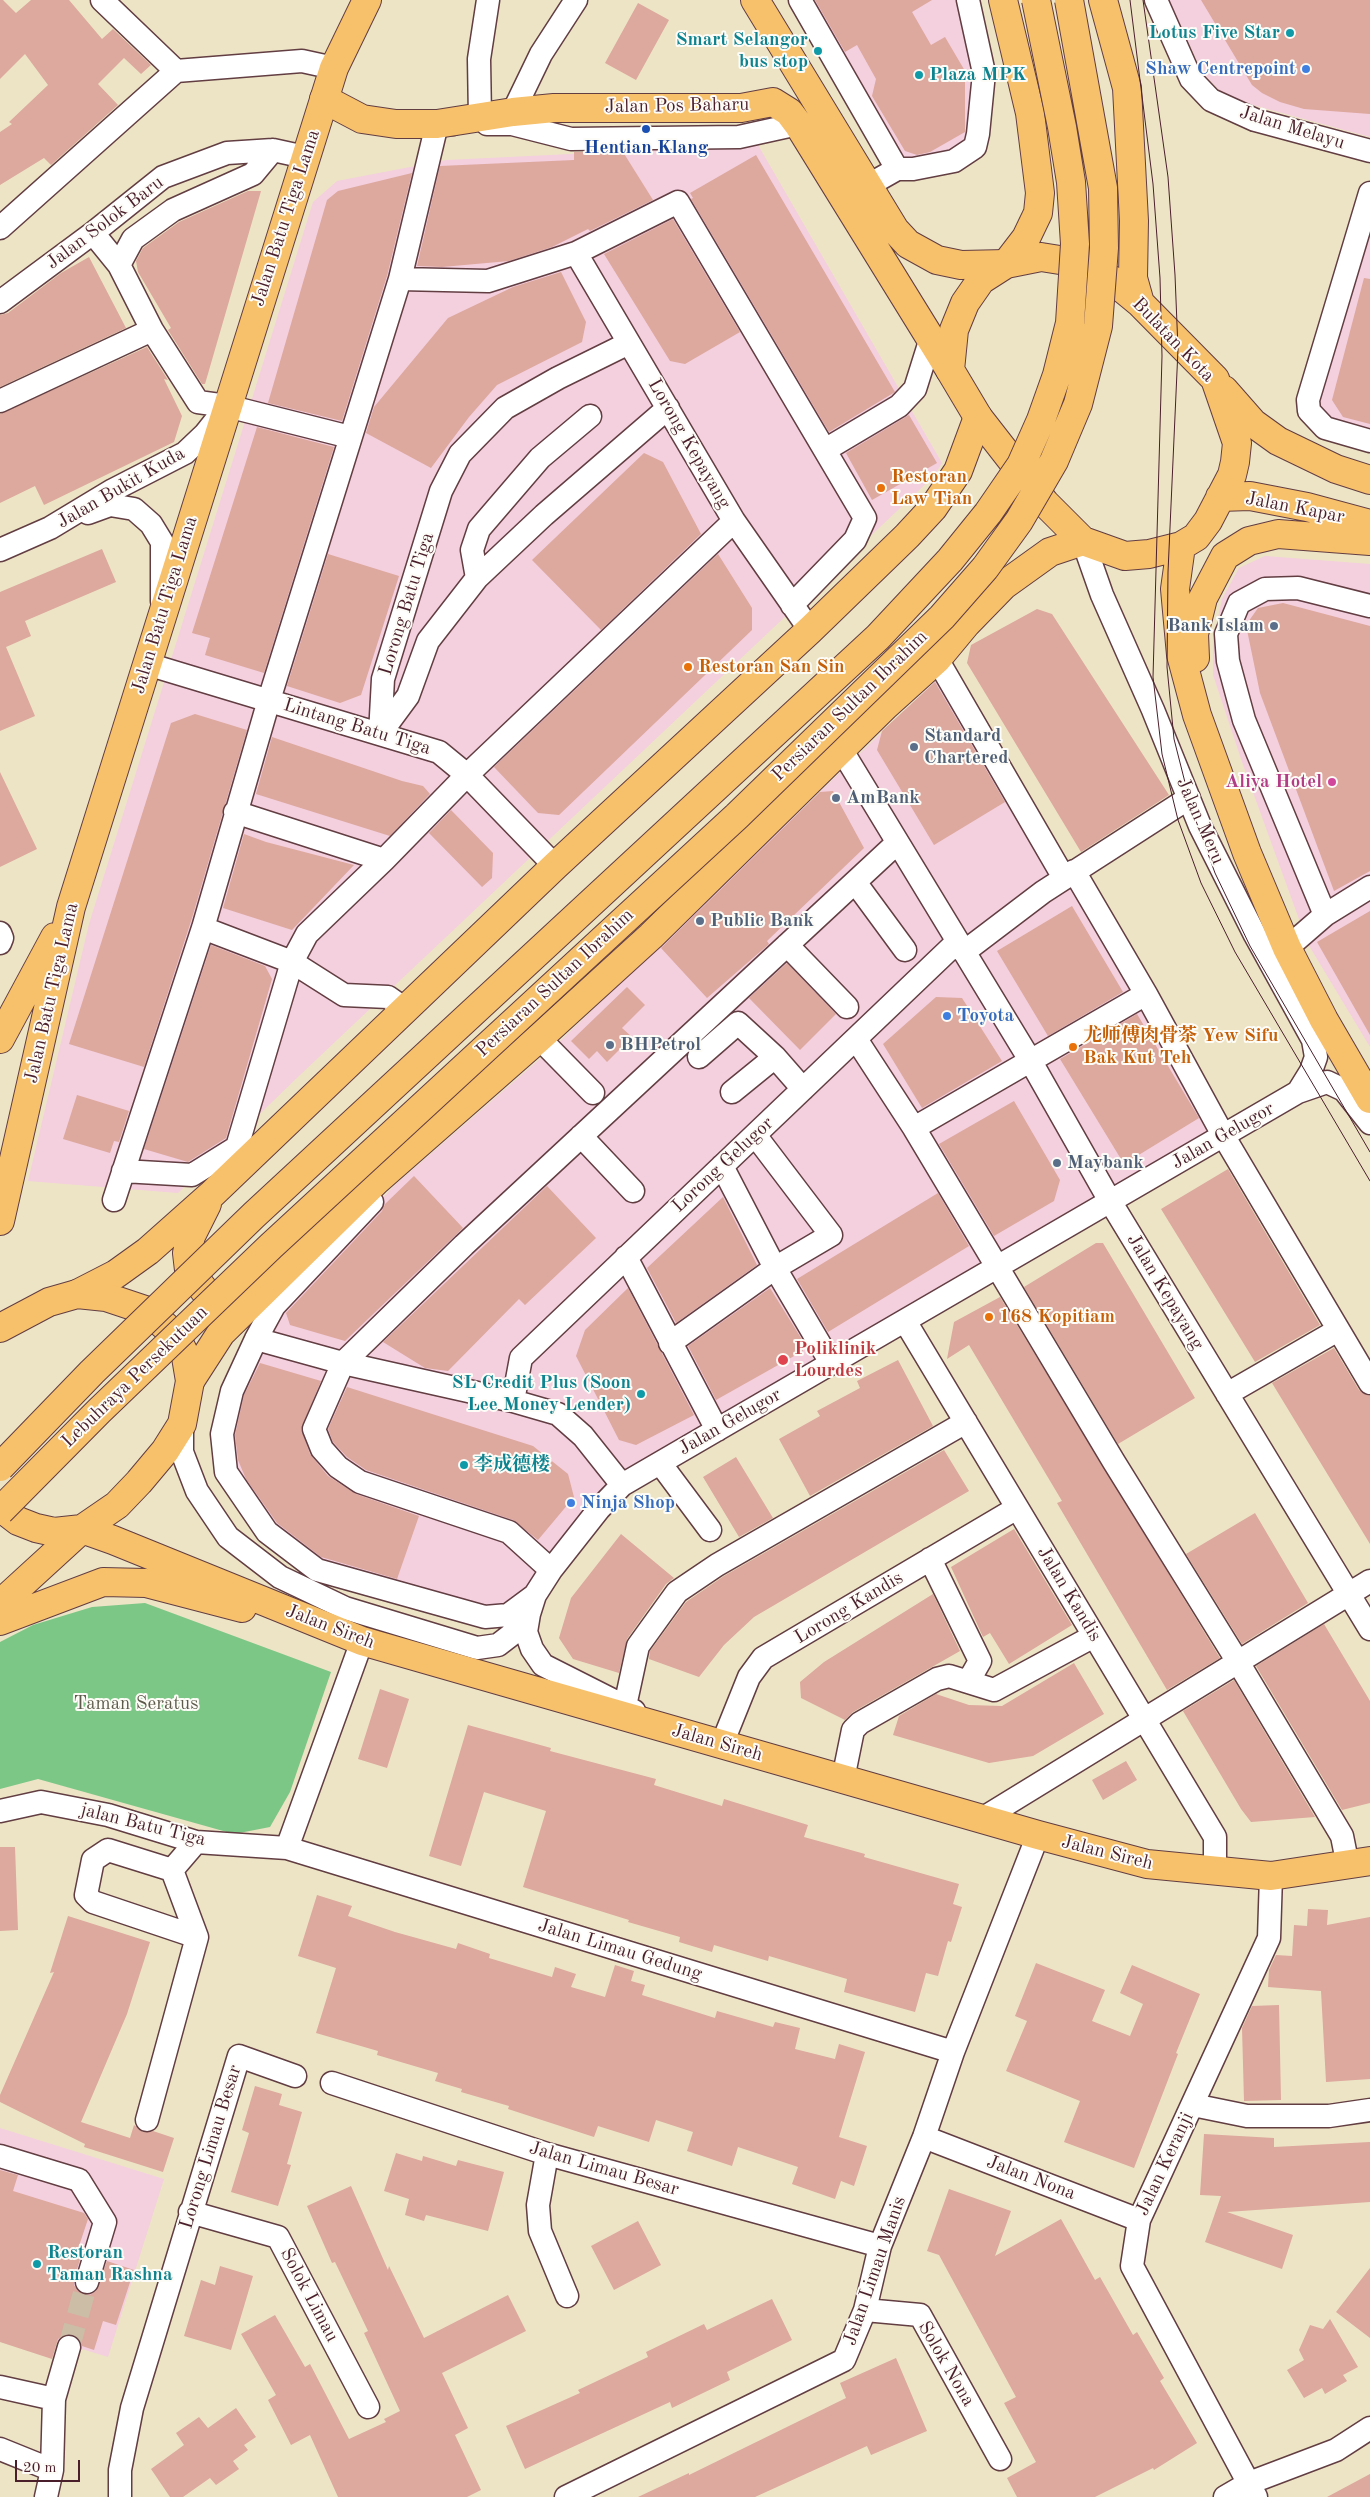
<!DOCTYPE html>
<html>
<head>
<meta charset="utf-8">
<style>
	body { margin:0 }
	#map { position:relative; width:1370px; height:2497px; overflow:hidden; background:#ede4c6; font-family:"Old Standard TT",serif }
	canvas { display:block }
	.scale { position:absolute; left:15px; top:2460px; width:65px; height:22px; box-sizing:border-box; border:2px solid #4a1f2b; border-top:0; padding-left:6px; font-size:15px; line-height:18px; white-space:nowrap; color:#4a1f2b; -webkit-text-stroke:4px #fdfcf7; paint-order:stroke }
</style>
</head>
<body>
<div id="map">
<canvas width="1370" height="2497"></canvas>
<div class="scale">20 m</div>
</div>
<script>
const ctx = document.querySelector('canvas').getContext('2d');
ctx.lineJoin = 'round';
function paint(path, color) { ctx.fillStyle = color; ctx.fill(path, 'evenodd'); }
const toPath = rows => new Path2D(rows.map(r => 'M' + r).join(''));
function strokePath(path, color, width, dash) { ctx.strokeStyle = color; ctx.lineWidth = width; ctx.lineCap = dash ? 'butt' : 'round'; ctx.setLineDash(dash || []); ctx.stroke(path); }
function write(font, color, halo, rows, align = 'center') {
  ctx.font = font + ' "Old Standard TT","Noto Serif SC",serif'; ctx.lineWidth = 4; ctx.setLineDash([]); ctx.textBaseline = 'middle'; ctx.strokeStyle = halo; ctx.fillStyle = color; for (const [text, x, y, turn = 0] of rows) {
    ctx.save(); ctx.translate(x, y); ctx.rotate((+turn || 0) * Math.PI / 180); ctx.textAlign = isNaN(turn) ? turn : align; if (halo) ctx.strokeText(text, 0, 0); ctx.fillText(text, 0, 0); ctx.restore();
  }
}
const built = toPath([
	[805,0,963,0,979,74,970,144,952,156,900,164],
	[1169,0,1370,0,1370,137,1249,104,1219,90,1202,72],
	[758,145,942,463,934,476,300,1075,178,1193,28,1181,89,924,313,202,337,181,447,160],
	[1370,222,1370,430,1333,420,1315,399],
	[1265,556,1370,564,1370,1047,1308,944,1242,762,1213,675,1213,641,1222,599,1239,568],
	[949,668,1214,1131,608,1483,523,1598,484,1612,318,1565,271,1530,232,1471,228,1433,238,1390,278,1309,395,1185,555,1046],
	[0,2128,164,2179,108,2357,0,2324]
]);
const green = toPath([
	[145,1603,331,1672,290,1792,270,1827,234,1834,38,1779,0,1789,0,1642,33,1625,92,1607]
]);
const building = toPath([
	[0,0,3,0,16,13,31,0,69,0,102,39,113,29,151,65,141,74,124,58,98,84,118,105,51,165,44,158,0,185,0,132,12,124,9,122,48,85,25,54,0,79],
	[815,0,932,0,912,12,931,45,945,37,965,71,965,132,930,152,917,155,905,151,872,96,876,79,857,45,845,52],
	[1201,0,1370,0,1370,114,1304,109,1280,102,1262,93,1252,85],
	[638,3,669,20,636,80,605,63],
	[574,152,623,152,653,200,590,231,588,229,552,247,509,261,442,267,417,266,440,166,574,160],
	[756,155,895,392,829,432,691,199,693,198,690,193],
	[412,173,387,276,342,421,268,403,327,200,338,191],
	[248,191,261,191,205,384,202,384,168,330,171,328,138,272,136,261,143,248,179,222],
	[673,219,740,332,685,364,670,361,604,254],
	[89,257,126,328,0,387,0,315,8,313,61,273],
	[561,272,586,322,582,342,497,385,469,417,431,468,366,433,374,407,448,318,513,287],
	[1364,278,1370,279,1370,424,1343,417,1332,400],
	[147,347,168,380,164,379,182,416,174,442,44,505,35,486,0,503,0,414],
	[909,415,937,463,872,500,846,453],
	[257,427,334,447,264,673,205,655,210,638,192,633],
	[644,453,663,462,701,534,601,630,532,560],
	[102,549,116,582,25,621,31,636,6,647,35,716,0,731,0,592],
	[328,554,399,576,361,695,340,703,287,686],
	[718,554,752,608,752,630,559,815,538,813,494,767],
	[1283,603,1370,626,1370,871,1334,891,1260,693,1246,625,1258,608],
	[1037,609,1052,614,1169,795,1081,852,967,663,971,645],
	[935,682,1005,802,934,845,877,750,882,731],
	[195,714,247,730,192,918,144,1067,69,1044,171,723],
	[272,737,402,781,423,786,430,794,390,836,256,794],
	[0,772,37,849,0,867],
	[833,791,864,848,767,941,769,944,707,998,661,948,820,792],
	[451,810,493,853,492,878,482,887,429,833],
	[244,834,266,842,354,865,292,930,223,908],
	[1072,906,1123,992,1048,1036,997,951],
	[1370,911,1370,1035,1317,942],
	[211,945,265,966,272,979,226,1138,188,1162,144,1149],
	[787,963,836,1014,800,1050,749,998],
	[627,987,645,1005,622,1028,632,1037,607,1062,597,1051,589,1059,571,1041],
	[936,997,962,998,1002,1061,922,1108,883,1044],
	[1137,1014,1199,1118,1124,1164,1060,1059],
	[77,1095,129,1111,119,1142,114,1141,110,1153,63,1139],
	[1014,1101,1060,1180,1054,1201,994,1236,939,1144],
	[1228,1169,1320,1325,1255,1362,1161,1209],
	[414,1176,463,1228,345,1341,290,1325,286,1313,382,1211,385,1204],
	[547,1186,596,1238,525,1305,519,1299,448,1371,425,1368,383,1342],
	[938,1193,969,1246,828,1332,797,1279],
	[723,1197,757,1265,676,1323,647,1268],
	[1096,1243,1103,1243,1195,1398,1118,1444,1024,1287],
	[628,1288,694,1415,636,1445,619,1440,576,1356,585,1330],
	[770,1288,806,1346,801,1348,803,1351,716,1400,688,1346],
	[1000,1297,1220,1658,1167,1690,1057,1503,1062,1501,969,1345,947,1359,954,1322],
	[1334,1348,1359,1390,1370,1396,1370,1544,1272,1383],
	[898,1360,933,1426,810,1496,779,1439,820,1416,817,1411,860,1388,857,1381],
	[260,1363,321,1381,301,1429,310,1454,328,1476,356,1494,419,1516,397,1579,321,1557,277,1523,246,1479,238,1460,235,1435,244,1395],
	[347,1387,533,1446,568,1474,574,1497,538,1540,513,1520,366,1470,347,1457,333,1442,328,1429],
	[944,1450,969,1491,754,1617,724,1645,699,1677,649,1659,650,1651,686,1602,724,1576],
	[736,1457,773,1518,739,1537,703,1477],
	[1255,1513,1308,1603,1242,1644,1186,1554],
	[1014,1529,1072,1625,1009,1664,990,1633,983,1637,951,1567],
	[621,1534,674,1578,666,1584,627,1639,619,1673,573,1659,559,1638,571,1598],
	[933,1594,960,1651,853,1712,845,1720,801,1698,800,1682,824,1662],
	[1324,1624,1370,1701,1370,1803,1342,1810,1256,1666],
	[1074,1663,1104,1714,1033,1756,989,1763,893,1735,899,1716,936,1694,969,1705,1002,1706],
	[1234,1680,1315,1817,1251,1822,1241,1809,1183,1711],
	[380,1689,409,1699,387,1768,358,1759],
	[468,1725,551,1748,550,1751,656,1779,654,1785,722,1806,724,1799,808,1825,804,1837,865,1854,864,1857,959,1884,953,1904,962,1907,951,1942,948,1941,938,1976,926,1973,915,2012,844,1992,847,1979,769,1956,768,1961,714,1945,712,1952,679,1942,680,1937,628,1922,629,1920,523,1887,546,1811,484,1792,461,1866,429,1856],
	[1126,1761,1137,1780,1103,1800,1092,1780],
	[0,1847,15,1847,18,1930,0,1931],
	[317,1895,352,1906,348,1916,395,1932,456,1949,458,1943,490,1954,489,1958,552,1977,555,1967,576,1974,571,1987,605,1997,615,1965,634,1971,631,1981,645,1985,642,1995,715,2018,717,2011,773,2027,775,2022,800,2028,795,2049,835,2059,839,2044,865,2052,839,2137,867,2146,854,2186,841,2181,835,2199,792,2184,798,2167,738,2147,732,2166,687,2151,693,2132,656,2120,649,2142,598,2126,594,2137,508,2109,509,2106,461,2092,462,2089,435,2081,438,2073,377,2055,378,2051,316,2033,336,1968,298,1956],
	[1308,1909,1328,1910,1327,1925,1370,1917,1370,2079,1326,2082,1321,1991,1268,1987,1269,1970,1276,1955,1292,1956,1294,1925,1307,1926],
	[68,1916,150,1942,127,2014,81,2122,130,2138,134,2125,143,2132,153,2131,174,2138,163,2172,84,2147,85,2144,0,2102,0,2095,54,1972,50,1973],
	[1036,1963,1105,1990,1092,2021,1130,2036,1143,2004,1120,1993,1132,1965,1200,1994,1176,2053,1178,2054,1134,2168,1064,2142,1080,2101,1006,2071,1027,2021,1015,2016],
	[1279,2005,1281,2100,1244,2101,1242,2028,1252,2006],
	[255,2086,282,2094,279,2105,302,2112,287,2164,291,2165,278,2206,231,2192,249,2133,242,2130],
	[1204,2134,1274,2138,1274,2147,1370,2142,1370,2202,1227,2212,1293,2235,1282,2269,1205,2242,1221,2196,1200,2195],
	[396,2153,422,2161,423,2156,456,2166,458,2160,504,2172,488,2231,426,2215,424,2221,405,2215,409,2199,384,2191],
	[0,2170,18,2175,13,2191,84,2213,88,2219,77,2252,82,2253,74,2279,74,2285,78,2291,90,2295,96,2291,107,2261,134,2270,116,2325,103,2321,94,2350,82,2346,79,2338,72,2334,65,2334,58,2339,52,2359,0,2342],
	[351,2186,388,2270,389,2266,424,2338,508,2295,526,2331,442,2373,468,2428,455,2435,481,2490,467,2497,338,2497,310,2435,291,2445,268,2400,276,2395,241,2334,275,2315,305,2367,310,2364,349,2439,386,2422,384,2419,400,2411,364,2333,368,2331,335,2262,332,2263,307,2206],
	[949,2189,1011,2211,995,2256,1061,2219,1095,2280,1100,2277,1133,2335,1137,2332,1164,2378,1160,2381,1197,2443,1154,2470,1153,2468,1095,2497,1017,2497,1007,2478,1036,2462,1004,2403,1016,2397,939,2255,927,2251],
	[638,2221,661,2265,614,2290,591,2246],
	[220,2266,253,2276,231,2350,184,2336,201,2280,215,2285],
	[1370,2268,1370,2338,1336,2312],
	[772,2299,792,2340,727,2372,730,2380,672,2408,670,2402,525,2469,506,2426,580,2393,578,2390,648,2357,646,2352,673,2339,704,2324,707,2330],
	[1330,2319,1358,2367,1343,2375,1347,2381,1325,2394,1322,2388,1304,2398,1287,2370,1304,2360,1299,2350,1310,2325,1323,2329],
	[896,2358,927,2431,871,2455,867,2446,755,2497,638,2497,689,2473,689,2475,846,2398,840,2383],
	[236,2408,256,2437,244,2445,248,2450,233,2461,239,2469,216,2485,210,2478,183,2497,170,2497,151,2469,184,2445,176,2433,199,2417,208,2428],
	[1370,2474,1370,2497,1327,2497]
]);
const minorTunnel = toPath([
	[69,2347,87,2282]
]);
const minor = toPath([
	[102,0,176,71],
	[800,0,897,169],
	[1156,0,1191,79,1211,100,1255,120,1370,151],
	[513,112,541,54,576,0],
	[480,118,479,59,488,0],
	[487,124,512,124,571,139,739,137,798,124],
	[867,186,897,169,913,169,954,161,975,147,978,134,984,73,968,0],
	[1370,193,1308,400,1309,411,1325,428,1370,441],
	[0,228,176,71,302,61,334,68],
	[93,233,119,265,152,330,198,402,227,406,350,437],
	[576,253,734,521,810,630],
	[119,265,133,239,173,210,253,174,273,150],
	[400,279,488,281,576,253,678,202,865,518,855,540,792,605],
	[0,302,93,233,163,177,227,153,273,150,305,157],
	[0,401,152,330],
	[825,450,899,406,915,389,931,338],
	[88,513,110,505,134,509,151,524,162,542,162,601],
	[1083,541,1102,595,1153,710,1200,826,1255,935,1313,1040,1316,1057,1311,1071,1298,1092],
	[0,550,50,528,113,490,185,453,205,434,224,410],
	[477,578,472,550,479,529,540,458,590,416],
	[937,659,1064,878],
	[147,664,439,752,467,775,555,866],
	[380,734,383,679,441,491,460,454,505,408,558,378,629,343],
	[380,734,408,696,428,641,477,578,544,515,668,408],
	[841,749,1030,1060,1110,1201,1370,1629],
	[235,812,384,860],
	[1074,871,1146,994,1223,1135,1370,1383],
	[855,882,905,950],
	[1325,915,1244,720,1228,661,1226,634,1239,603,1265,589,1298,588,1370,606],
	[203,928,292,962,344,995,388,997,405,1009],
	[0,933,2,938,0,943],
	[787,945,847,1007],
	[1287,948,1325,915,1370,887],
	[964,952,1043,892,1189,798],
	[539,1038,593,1093],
	[856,1039,914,1128,1114,1462,1238,1662,1342,1836,1348,1866],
	[699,1057,738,1023,775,1057,803,1089],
	[732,1092,775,1057],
	[914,1128,1146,994],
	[581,1136,633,1191],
	[722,1166,775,1268,831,1363],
	[123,1171,192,1175,237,1147,292,962,307,934,384,860,467,775,734,521],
	[114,1200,203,928,269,700,400,279,437,124,453,124],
	[372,1202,274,1306,256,1339,232,1391,222,1434,226,1472,267,1532,317,1570,485,1617,508,1615,535,1595],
	[626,1257,717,1430],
	[905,1321,1215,1837,1215,1872],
	[256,1339,343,1363,513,1401,558,1414,583,1436,622,1485],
	[670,1343,775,1268,831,1235,755,1135],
	[1227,1394,1338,1330],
	[513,1401,521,1358,957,942],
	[182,1424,182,1452,197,1491,228,1537,280,1577,345,1608,477,1648,498,1645,511,1635,529,1614],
	[660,1463,710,1530],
	[930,1559,980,1661,968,1682],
	[551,1570,509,1532,360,1482,338,1467,322,1449,314,1429,343,1363,464,1245,897,843],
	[625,1706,638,1646,677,1592,717,1565,966,1422],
	[634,1711,543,1665,532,1649,526,1632,529,1614,535,1595,551,1570,599,1509,622,1485,1298,1092,1327,1082,1344,1090,1370,1123],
	[722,1744,749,1677,763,1658,1017,1508],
	[843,1779,853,1730,860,1723,937,1679,949,1676,994,1690,1094,1636],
	[0,1811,41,1802,108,1815,196,1842,287,1848,953,2052],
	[982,1819,1370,1581],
	[287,1848,362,1641],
	[172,1870,108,1850,93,1860,86,1895,93,1902,197,1937],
	[332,2083,547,2154,880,2246],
	[1193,2105,1247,2116,1329,2116,1370,2110],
	[147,2120,197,1937,172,1870,196,1842],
	[924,2137,1139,2220],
	[547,2154,538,2205,540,2231,567,2296],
	[0,2156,79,2180,105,2222,87,2282],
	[190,2212,278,2237,368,2407],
	[865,2310,920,2315,1000,2459],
	[0,2387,54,2399],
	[0,2449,52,2470],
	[46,2497,52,2470,54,2399,69,2347],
	[120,2497,120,2470,132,2408,239,2056,295,2076],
	[566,2497,844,2360,865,2310,880,2246,924,2137,953,2052,1038,1835],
	[1225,2497,1249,2483,1336,2450,1370,2428],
	[1256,2497,1132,2266,1139,2220,1269,1938,1271,1876]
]);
const major = toPath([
	[755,0,895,230,908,244,937,260,961,265,1006,264],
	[324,99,362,119,396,124,437,124,513,112,554,108,741,108,773,102,789,112,798,124,950,370],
	[207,1204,191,1236,187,1253,189,1270,204,1290,213,1298,224,1300,239,1294],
	[77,1294,116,1274,148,1251,211,1195,555,866,810,630,907,536,933,508,958,471,978,417],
	[190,1381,221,1333,376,1181,539,1038,651,936,886,705,937,659,966,624,1004,585,1050,552,1083,541]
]);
const highway = toPath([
	[1003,0,1030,113,1040,193,1038,213,1026,238,1006,264],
	[1103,0,1127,88,1134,221,1133,278,1140,303],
	[1041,257,1066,261,1112,280,1140,303,1215,379,1237,443,1235,462,1232,475,1208,521,1196,537,1181,546,1149,554,1125,556,1083,541,1045,503,978,417,950,370,954,330,965,303,981,280,1006,264,1041,257],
	[1224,390,1253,423,1278,441,1336,469,1370,480],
	[1220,497,1250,496,1307,507,1370,524],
	[1181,546,1175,589,1181,655,1197,715,1247,853,1287,948,1324,1020,1370,1099],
	[1195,658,1194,634,1203,598,1225,556,1249,541,1278,534,1370,541],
	[0,1039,55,937],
	[0,1221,71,907,334,68,367,0],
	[0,1328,49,1302,77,1294,106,1297,148,1311,175,1335,186,1357,190,1381,182,1424,165,1451,139,1482,117,1505,82,1529,0,1604],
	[0,1507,18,1521,36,1528,54,1532,82,1529,113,1540,362,1641,1038,1835,1147,1864,1271,1876,1370,1861],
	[0,1621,103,1582,146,1583,242,1608]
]);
const tram = toPath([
	[1130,0,1153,184,1160,278,1162,356,1153,677,1162,754,1178,820,1201,883,1235,952,1370,1181],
	[1143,0,1168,177,1175,275,1178,349,1168,572,1167,667,1174,739,1192,810,1215,873,1250,946,1370,1152]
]);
const highwayBridge = toPath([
	[0,1467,92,1372,254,1215,878,637,950,560,988,513,1021,465,1041,420,1057,375,1070,323,1075,244,1071,182,1062,127,1036,0],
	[0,1511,99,1411,271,1246,737,816,942,617,985,568,1019,521,1054,461,1078,404,1098,326,1104,248,1103,188,1069,0]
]);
const markers = [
	[1290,33,5,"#0f9aa8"],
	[818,51,5,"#0f9aa8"],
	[1306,69,5,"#3f7fe0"],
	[919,75,5,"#0f9aa8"],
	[646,129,5,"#1a4fb4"],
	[881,488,5,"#e8710a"],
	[1274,626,5,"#5c6f8a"],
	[688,667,5,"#e8710a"],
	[914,747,5,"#5c6f8a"],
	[1332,782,5,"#d1479c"],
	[836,798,5,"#5c6f8a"],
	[700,921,5,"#5c6f8a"],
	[947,1016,5,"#3f7fe0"],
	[610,1045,5,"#5c6f8a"],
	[1073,1047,5,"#e8710a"],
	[1057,1163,5,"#5c6f8a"],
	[989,1317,5,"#e8710a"],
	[783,1360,6,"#e0444e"],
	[641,1394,5,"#0f9aa8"],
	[464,1465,5,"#0f9aa8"],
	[571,1503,5,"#3f7fe0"],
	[37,2264,5,"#0f9aa8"]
];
const cultureNames = [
	["Lotus Five Star",1280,33],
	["Smart Selangor",808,40],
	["bus stop",808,62],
	["Plaza MPK",929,75,"left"],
	["SL Credit Plus (Soon",631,1383],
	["Lee Money Lender)",631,1405],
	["李成德楼",474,1465,"left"],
	["Restoran",47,2253,"left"],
	["Taman Rashna",47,2275,"left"]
];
const shopNames = [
	["Shaw Centrepoint",1296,69,"right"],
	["Toyota",957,1016],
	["Ninja Shop",581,1503]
];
const streetNames = [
	["Jalan Pos Baharu",677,106,-1],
	["Jalan Melayu",1292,128,17],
	["Jalan Batu Tiga Lama",286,218,-72],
	["Jalan Solok Baru",105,223,-37],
	["Bulatan Kota",1173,340,46],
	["Lorong Kepayang",689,444,60],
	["Jalan Bukit Kuda",121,488,-30],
	["Jalan Kapar",1295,508,11],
	["Lorong Batu Tiga",407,604,-73],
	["Jalan Batu Tiga Lama",165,605,-73],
	["Persiaran Sultan Ibrahim",850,706,-44],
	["Lintang Batu Tiga",357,727,17],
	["Jalan Meru",1200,821,66],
	["Persiaran Sultan Ibrahim",555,983,-43],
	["Jalan Batu Tiga Lama",52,993,-77],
	["Jalan Gelugor",1223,1136,-30],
	["Lorong Gelugor",723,1165,-43],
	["Jalan Kepayang",1165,1292,59],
	["Lebuhraya Persekutuan",135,1377,-44],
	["Jalan Gelugor",730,1422,-30],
	["Jalan Kandis",1069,1594,59],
	["Lorong Kandis",849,1608,-31],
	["Jalan Sireh",330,1627,21],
	["Jalan Sireh",717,1743,16],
	["jalan Batu Tiga",143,1825,14],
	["Jalan Sireh",1107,1853,14],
	["Jalan Limau Gedung",620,1950,17],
	["Lorong Limau Besar",211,2147,-73],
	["Jalan Keranji",1165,2164,-65],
	["Jalan Limau Besar",604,2169,16],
	["Jalan Nona",1031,2178,21],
	["Jalan Limau Manis",875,2271,-71],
	["Solok Limau",309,2295,62],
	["Solok Nona",946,2364,60]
];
const transitNames = [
	["Hentian Klang",646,148]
];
const foodNames = [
	["Restoran",891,477],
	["Law Tian",891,499],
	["Restoran San Sin",698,667],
	["尤师傅肉骨茶 Yew Sifu",1083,1036],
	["Bak Kut Teh",1083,1058],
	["168 Kopitiam",999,1317]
];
const serviceNames = [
	["Bank Islam",1264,626,"right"],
	["Standard",924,736],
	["Chartered",924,758],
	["AmBank",846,798],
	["Public Bank",710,921],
	["BHPetrol",620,1045],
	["Maybank",1067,1163]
];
const hotelNames = [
	["Aliya Hotel",1322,782]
];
const healthNames = [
	["Poliklinik",794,1349],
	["Lourdes",794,1371]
];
const parkNames = [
	["Taman Seratus",136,1704]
];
paint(built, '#f4cfde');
paint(green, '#7cc786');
paint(building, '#dda89d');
strokePath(minorTunnel, '#ccbda7', 22, [22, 11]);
strokePath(minor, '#623d42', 25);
strokePath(major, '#623d42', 30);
strokePath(highway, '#623d42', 30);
strokePath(minor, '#fff', 22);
strokePath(major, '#f7c06b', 28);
strokePath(highway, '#f7c06b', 28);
strokePath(tram, '#4a1f2b', 1);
strokePath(highwayBridge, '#623d42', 30, []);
strokePath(highwayBridge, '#f7c06b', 28);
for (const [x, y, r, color] of markers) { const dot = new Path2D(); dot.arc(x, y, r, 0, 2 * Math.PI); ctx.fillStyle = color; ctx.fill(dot); strokePath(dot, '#fdfcf7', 2); }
write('bold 19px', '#0d838f', '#fdfcf7', cultureNames, 'right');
write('bold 19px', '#366cbe', '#fdfcf7', shopNames, 'left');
write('19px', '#4a1f2b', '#fdfcf7', streetNames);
write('bold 19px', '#164399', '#fdfcf7', transitNames);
write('bold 19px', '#c56008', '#fdfcf7', foodNames, 'left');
write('bold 19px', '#4e5e75', '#fdfcf7', serviceNames, 'left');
write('bold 19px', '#b23c85', '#fdfcf7', hotelNames, 'right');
write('bold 19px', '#be3a42', '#fdfcf7', healthNames, 'left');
write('19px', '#5c5a4b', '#fdfcf7', parkNames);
</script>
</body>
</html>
